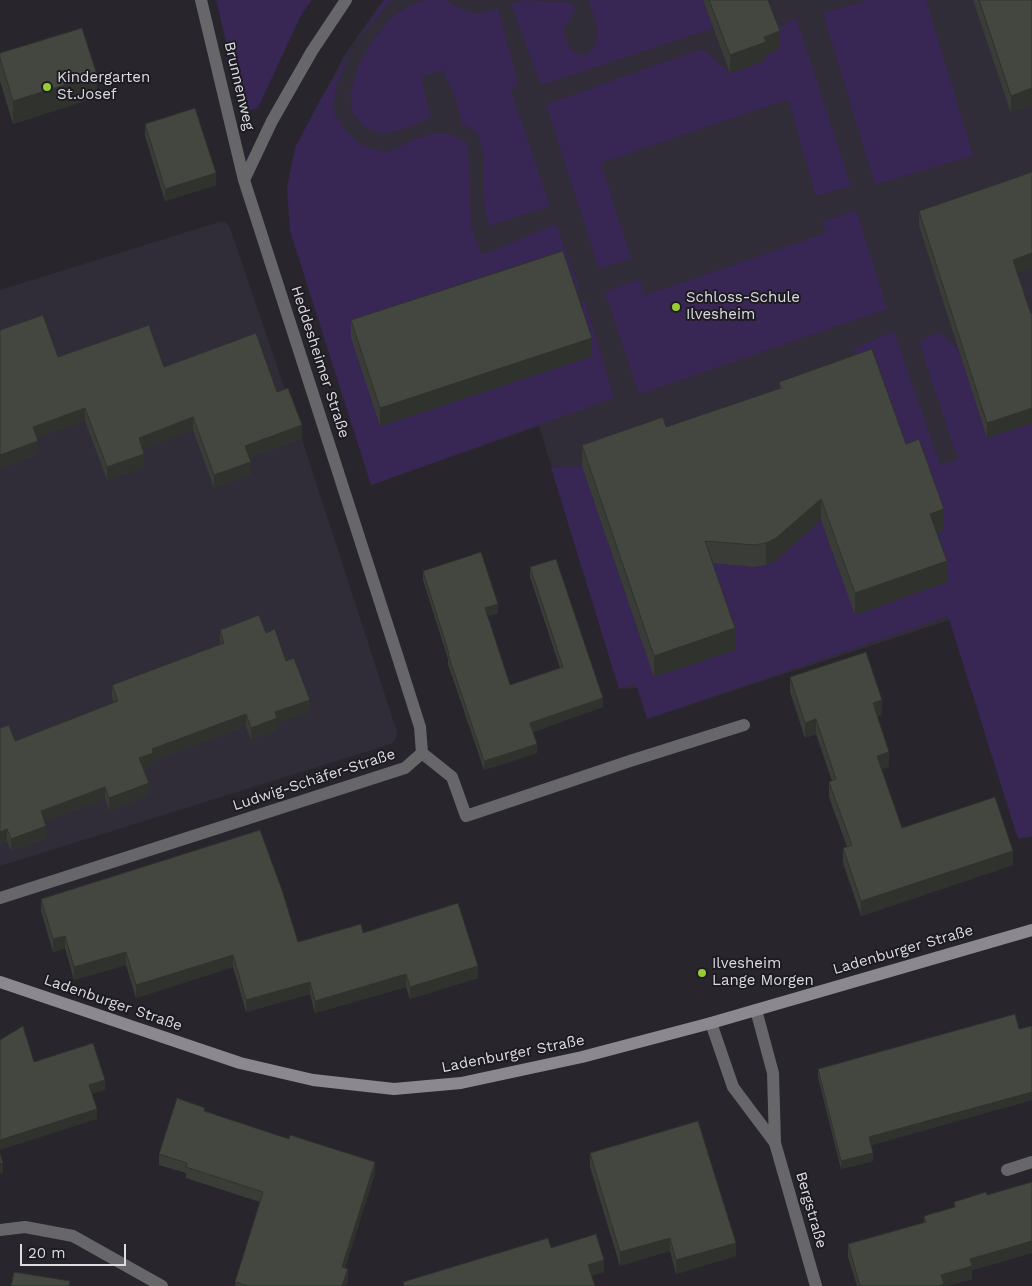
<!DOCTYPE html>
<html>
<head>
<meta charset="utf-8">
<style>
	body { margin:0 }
	#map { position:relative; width:1032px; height:1286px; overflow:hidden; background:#28262c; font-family:"Work Sans",sans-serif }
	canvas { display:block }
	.scale { position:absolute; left:20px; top:1244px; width:106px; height:22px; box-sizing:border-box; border:2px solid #dddce0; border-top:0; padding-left:6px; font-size:15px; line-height:18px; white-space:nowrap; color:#dddce0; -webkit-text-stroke:4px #1e1c23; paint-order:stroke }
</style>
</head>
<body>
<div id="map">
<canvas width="1032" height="1286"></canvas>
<div class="scale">20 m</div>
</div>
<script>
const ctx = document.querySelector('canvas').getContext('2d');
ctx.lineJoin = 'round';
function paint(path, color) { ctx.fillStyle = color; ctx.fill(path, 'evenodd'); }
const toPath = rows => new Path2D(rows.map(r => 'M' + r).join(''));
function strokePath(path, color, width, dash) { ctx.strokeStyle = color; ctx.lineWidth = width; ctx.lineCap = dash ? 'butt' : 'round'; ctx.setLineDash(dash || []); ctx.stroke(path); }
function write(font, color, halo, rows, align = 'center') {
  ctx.font = font + ' "Work Sans",sans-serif'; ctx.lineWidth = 4; ctx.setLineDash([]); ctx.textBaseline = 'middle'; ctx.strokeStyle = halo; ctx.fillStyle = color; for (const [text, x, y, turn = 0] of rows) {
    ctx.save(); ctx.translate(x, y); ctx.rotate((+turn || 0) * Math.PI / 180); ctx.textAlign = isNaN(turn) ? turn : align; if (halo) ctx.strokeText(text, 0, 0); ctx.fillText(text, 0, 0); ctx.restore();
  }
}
const built = toPath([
	[383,0,1032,0,1032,837,1018,839,950,620,649,718,637,688,620,689,539,426,371,485,287,188,295,148,345,54],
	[219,222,226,222,230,228,302,439,397,732,396,739,391,744,0,866,0,290]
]);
const green = toPath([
	[216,0,312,0,301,15,258,108,243,112],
	[384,0,391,0,354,45,336,86,333,111,343,128,356,141,372,149,389,152,412,140,431,134,448,133,468,143,471,228,482,255,556,224,579,287,380,425,592,356,576,306,585,301,614,398,371,485,290,231,287,188,295,148,320,100,354,45],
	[425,0,445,0,458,7,477,14,498,9,518,82,511,91,550,206,489,226,485,210,483,181,484,152,477,132,462,124,456,100,443,70,421,76,431,118,400,130,381,134,363,126,352,111,350,94,359,65,372,41,392,17,408,6],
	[522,0,568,2,576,9,563,30,570,50,584,56,596,46,597,28,589,0,703,0,713,28,541,85,511,4],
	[868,0,926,0,973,155,875,185,823,13],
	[796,17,851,186,816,196,788,99,601,163,631,258,599,269,546,104,702,49,730,73,765,60,764,55,774,32],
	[856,210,887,309,639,394,605,292,639,279,645,295,826,233,822,222],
	[894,331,940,465,958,459,919,342,939,332,958,349,987,438,1032,423,1032,836,1018,839,948,616,647,719,636,684,619,689,551,468,582,466,654,677,682,494,742,566,754,567,766,565,776,560,789,548,788,543,799,539,775,466,798,457,856,614,906,466,853,349]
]);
const minor = toPath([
	[201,0,244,180,399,661,420,727,422,753],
	[244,180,272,121,312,51,346,0],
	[422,753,452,777,466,816,630,761,744,725],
	[0,898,405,768,422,753],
	[756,1010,773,1073,775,1143,816,1286],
	[711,1023,733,1087,775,1143],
	[1007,1170,1032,1162],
	[0,1230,25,1227,73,1236,162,1286]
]);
const secondary = toPath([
	[0,982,240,1063,313,1080,394,1089,461,1083,582,1057,711,1023,1032,930]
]);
const wall = toPath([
	[703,0,768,0,780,49,766,54,766,60,730,73],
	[973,0,1032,0,1011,113],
	[0,53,97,97,13,124,0,81],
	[145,124,216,185,165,201,145,136],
	[1032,172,1032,268,1017,273,987,438,919,226,919,211],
	[351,320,592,356,380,426,351,338],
	[0,330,58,357,164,367,277,392,302,438,249,458,251,475,214,488,193,430,143,449,144,467,107,480,85,421,37,438,38,454,0,468],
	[779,382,906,444,944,531,937,533,947,582,855,615,821,520,776,560,766,565,754,567,713,563,735,650,654,677,582,466,582,445,666,427,779,389],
	[530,567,603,707,533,732,537,753,484,770,448,664,448,659,423,580,423,571,498,613,488,616,510,685,560,668,530,577],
	[220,630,266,633,286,661,310,712,277,723,277,730,251,740,246,726,153,761,153,765,143,769,149,795,109,810,105,799,45,821,46,838,11,851,7,841,0,844,15,741,114,703,112,697,112,685,220,644],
	[790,677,882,715,877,716,889,767,881,769,902,828,1013,865,861,916,843,863,843,848,847,847,829,797,829,782,832,781,816,734,805,738,790,692],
	[41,899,298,942,363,933,478,978,410,999,406,987,315,1013,310,994,246,1012,233,967,136,998,126,965,74,980,65,948,53,952,41,911],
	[1032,1026,1032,1100,871,1145,873,1161,841,1169,818,1077,818,1069,1019,1029],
	[205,1112,375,1173,345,1268,348,1280,346,1286,235,1286,235,1282,260,1202,186,1178,186,1173,159,1165,159,1154],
	[590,1153,736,1256,676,1274,670,1251,620,1266,590,1167],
	[1032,1182,1032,1253,972,1270,972,1279,947,1286,857,1286,848,1257,848,1244,924,1223,924,1216,954,1207,954,1202,987,1195]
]);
const shadedWall = toPath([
	[780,31,780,49,766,54,766,60,730,73,730,55,764,37],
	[97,75,97,97,13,124,13,101],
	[1032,88,1032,106,1011,113,1011,96],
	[216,173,216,185,165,201,165,189],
	[1032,253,1032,268,1013,275,1013,260],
	[592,338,592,356,380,426,380,408],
	[85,408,85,421,33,440,33,427],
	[1032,408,1032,423,987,438,987,423],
	[193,417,193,430,139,451,139,438],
	[302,425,302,438,245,459,245,446],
	[38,441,38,454,0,468,0,455],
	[144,454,144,467,107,480,107,467],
	[251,462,251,475,214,488,214,475],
	[821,499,821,520,776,560,766,565,766,543],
	[944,509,944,531,930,535,930,514],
	[947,561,947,582,855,615,855,593],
	[498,604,498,613,485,617,485,608],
	[735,628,735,650,654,677,654,656],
	[603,698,603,707,530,733,530,723],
	[310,700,310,712,277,723,277,730,251,740,251,728,275,712],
	[882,700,882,715,873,717,873,703],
	[246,714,246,726,153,761,153,765,139,771,139,758,152,749],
	[816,719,816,734,805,738,805,723],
	[537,744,537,753,484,770,484,761],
	[889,752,889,767,877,771,877,756],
	[149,783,149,795,109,810,109,798],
	[105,787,105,799,41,823,41,811],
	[46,826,46,838,11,851,11,839],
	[7,829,7,841,0,844,0,832],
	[1013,851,1013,865,861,916,861,901],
	[65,936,65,948,53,952,53,939],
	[126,952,126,965,74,980,74,967],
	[233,955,233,967,136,998,136,985],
	[478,966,478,978,410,999,410,987],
	[406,974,406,987,315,1013,315,1001],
	[310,982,310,994,246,1012,246,1000],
	[105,1080,105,1090,89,1095,89,1085],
	[1032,1092,1032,1100,869,1146,869,1137],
	[97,1109,97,1119,0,1150,0,1140],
	[873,1153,873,1161,841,1169,841,1161],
	[375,1162,375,1173,342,1278,342,1267],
	[3,1163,3,1173,0,1174,0,1164],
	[670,1238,670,1251,620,1266,620,1252],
	[1032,1241,1032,1253,972,1270,972,1279,947,1286,938,1286,941,1275,970,1259],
	[736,1243,736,1256,676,1274,676,1260],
	[604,1260,604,1272,588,1277,588,1265],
	[348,1269,348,1280,346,1286,342,1286]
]);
const building = toPath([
	[709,0,768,0,780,31,764,37,766,42,730,55,709,0],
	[979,0,1032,0,1032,88,1011,96,979,0],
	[82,28,97,75,13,101,0,58,0,53,82,28],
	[195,108,216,173,165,189,145,124,195,108],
	[1032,172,1032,253,1013,260,1031,314,1032,313,1032,408,987,423,919,211,1032,172],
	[563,251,592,338,380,408,351,320,563,251],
	[43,315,58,357,149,325,164,367,256,333,277,392,288,388,302,425,245,446,251,462,214,475,193,417,139,438,144,454,107,467,85,408,33,427,38,441,0,455,0,330,43,315],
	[872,349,906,444,919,439,944,509,930,514,947,561,855,593,821,499,776,538,766,543,754,545,705,541,735,628,654,656,582,445,663,417,666,427,781,388,779,382,872,349],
	[481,552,498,604,485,608,510,685,563,667,530,567,556,559,603,698,530,723,537,744,484,761,448,654,449,654,423,571,481,552],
	[259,615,266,633,275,629,286,661,294,658,310,700,275,712,277,718,251,728,246,714,152,749,153,753,139,758,149,783,109,798,105,787,41,811,46,826,11,839,7,829,0,832,0,728,9,725,15,741,118,701,112,685,224,643,220,630,259,615],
	[866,652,882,700,873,703,889,752,877,756,902,828,995,797,1013,851,861,901,843,848,852,845,829,782,836,779,816,719,805,723,790,677,866,652],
	[260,830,282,890,298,942,361,924,363,933,458,903,478,966,410,987,406,974,315,1001,310,982,246,1000,233,955,136,985,126,952,74,967,65,936,53,939,41,899,260,830],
	[1015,1014,1019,1029,1032,1026,1032,1092,869,1137,873,1153,841,1161,818,1069,1015,1014],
	[23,1026,34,1062,93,1043,105,1080,89,1085,97,1109,0,1140,0,1040,23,1026],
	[177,1098,205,1108,204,1111,289,1139,290,1135,375,1162,342,1267,348,1269,342,1286,248,1286,235,1282,263,1192,186,1167,187,1163,159,1154,177,1098],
	[698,1121,736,1243,676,1260,670,1238,620,1252,590,1153,698,1121],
	[0,1153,3,1163,0,1164,0,1153],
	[1032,1182,1032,1241,970,1259,972,1266,941,1275,944,1284,938,1286,860,1286,848,1244,926,1222,924,1216,955,1207,954,1202,986,1192,987,1195,1032,1182],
	[596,1234,604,1260,588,1265,595,1286,404,1286,403,1282,548,1238,551,1248,596,1234],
	[14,1272,70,1281,69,1286,11,1286,14,1272]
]);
const markers = [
	[47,87,5,"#99cb35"],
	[676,307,5,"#99cb35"],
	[702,973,5,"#99cb35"]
];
const poiNames = [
	["Kindergarten",57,78],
	["St.Josef",57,95],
	["Schloss-Schule",686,298],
	["Ilvesheim",686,315],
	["Ilvesheim",712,964],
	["Lange Morgen",712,981]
];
const streetNames = [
	["Brunnenweg",239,86,77],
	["Heddesheimer Straße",320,362,72],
	["Ludwig-Schäfer-Straße",314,780,-18],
	["Ladenburger Straße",903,950,-16],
	["Ladenburger Straße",113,1003,19],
	["Ladenburger Straße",513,1054,-11],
	["Bergstraße",811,1210,74]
];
paint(built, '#302c38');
paint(green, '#382654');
strokePath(minor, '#676669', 12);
strokePath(secondary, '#8b898f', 12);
paint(wall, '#3a3d37');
paint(shadedWall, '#30322d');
paint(building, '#444740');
strokePath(building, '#30322d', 1);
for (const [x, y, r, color] of markers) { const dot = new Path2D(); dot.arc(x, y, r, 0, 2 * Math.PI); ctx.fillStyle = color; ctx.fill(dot); strokePath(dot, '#1e1c23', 2); }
write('15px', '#dddce0', '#1e1c23', poiNames, 'left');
write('15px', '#dddce0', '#1e1c23', streetNames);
</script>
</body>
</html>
